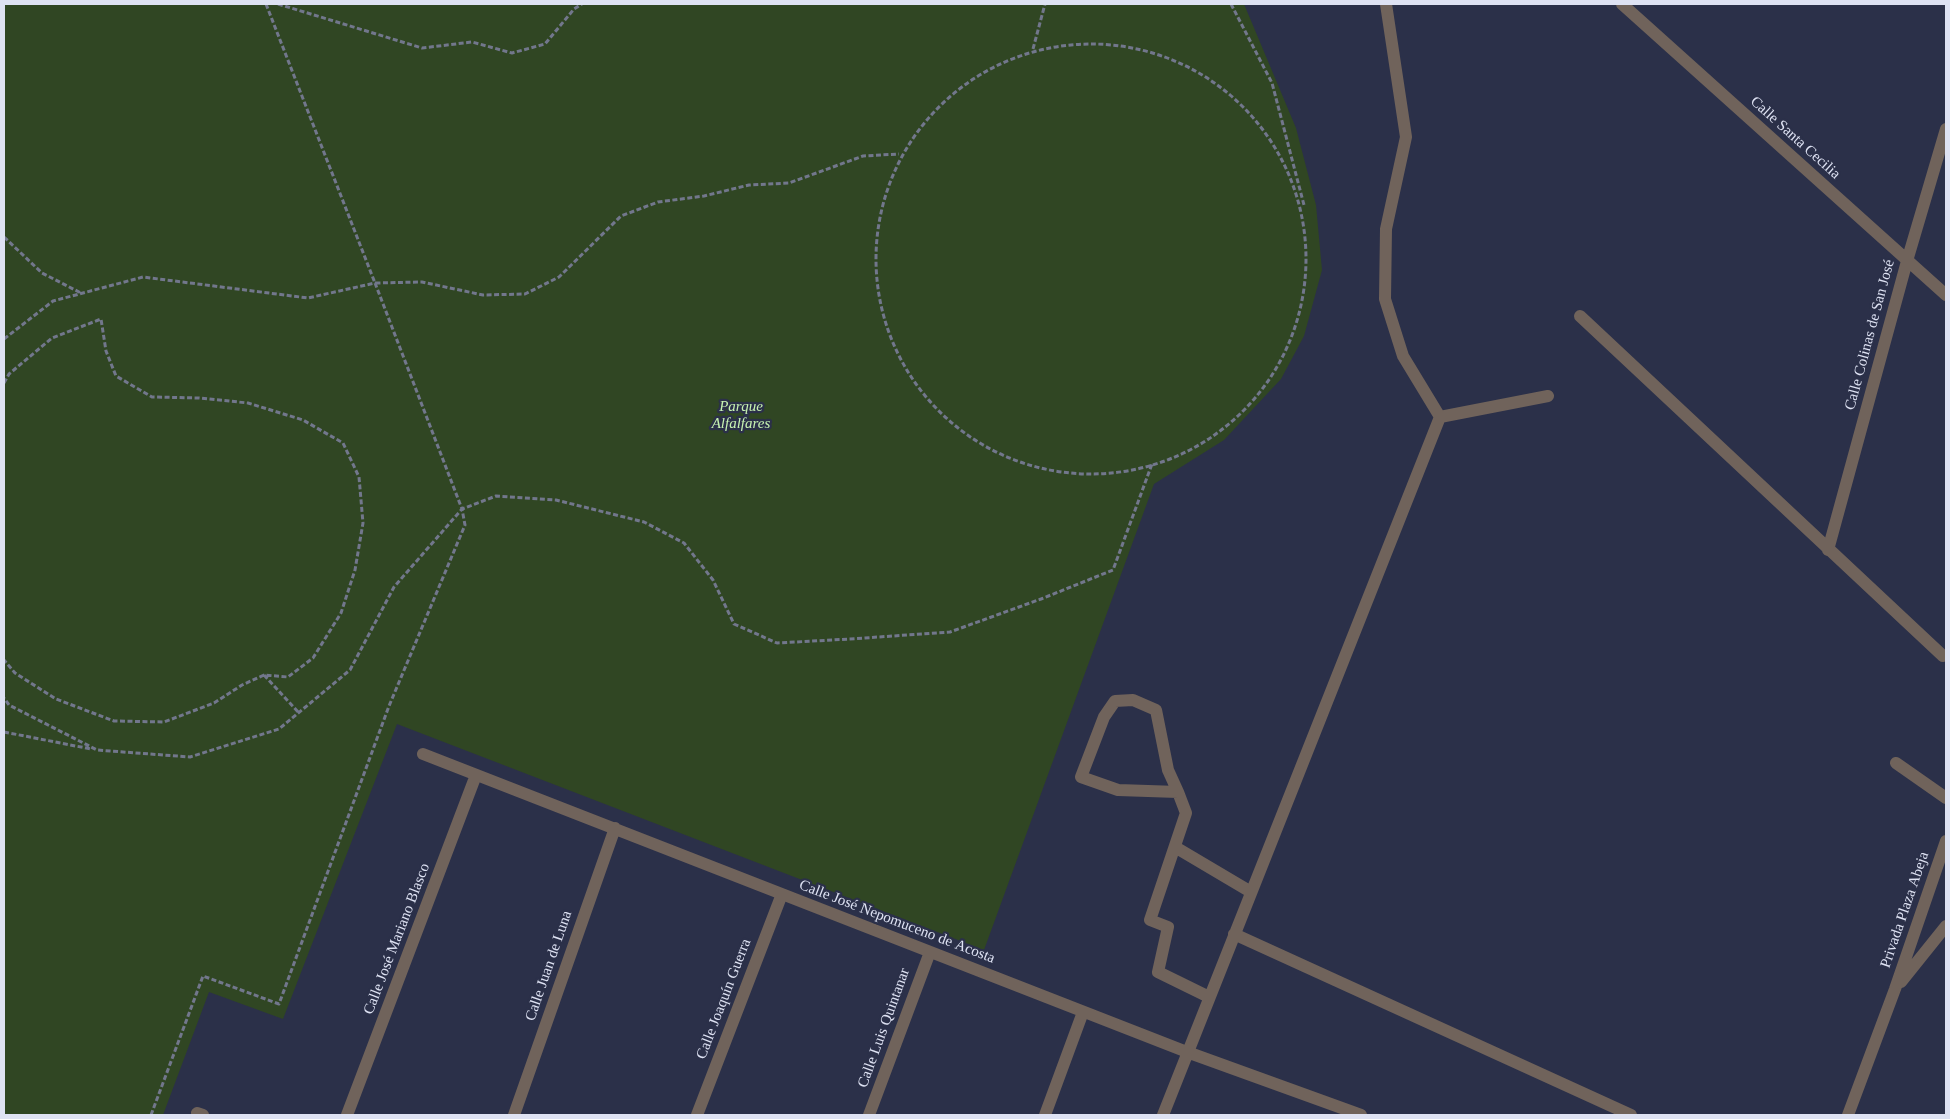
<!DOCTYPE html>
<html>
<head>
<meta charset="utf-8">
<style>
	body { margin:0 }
	#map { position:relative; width:1950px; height:1119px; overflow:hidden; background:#2b3049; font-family:"Times New Roman",serif }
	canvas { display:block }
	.frame { position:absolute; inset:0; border:5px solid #dee2f3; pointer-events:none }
</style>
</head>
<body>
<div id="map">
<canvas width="1950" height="1119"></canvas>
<div class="frame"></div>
</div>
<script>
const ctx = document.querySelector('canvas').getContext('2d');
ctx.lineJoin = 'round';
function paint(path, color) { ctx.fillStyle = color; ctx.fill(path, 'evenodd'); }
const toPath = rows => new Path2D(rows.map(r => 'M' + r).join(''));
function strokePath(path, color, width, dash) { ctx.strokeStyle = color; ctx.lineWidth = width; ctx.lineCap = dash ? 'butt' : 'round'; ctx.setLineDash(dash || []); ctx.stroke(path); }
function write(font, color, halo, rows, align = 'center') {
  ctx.font = font + ' "Times New Roman",serif'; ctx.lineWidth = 4.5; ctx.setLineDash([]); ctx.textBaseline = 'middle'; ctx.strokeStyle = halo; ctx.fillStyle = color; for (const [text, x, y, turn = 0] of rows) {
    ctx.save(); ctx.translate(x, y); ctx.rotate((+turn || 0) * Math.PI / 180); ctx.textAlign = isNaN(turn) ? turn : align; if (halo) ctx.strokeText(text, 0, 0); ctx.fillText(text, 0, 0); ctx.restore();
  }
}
const green = toPath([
	[4,4,1244,4,1296,128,1316,205,1322,270,1304,336,1281,379,1224,440,1154,484,984,950,397,724,283,1019,209,992,163,1115,4,1115]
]);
const path = toPath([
	[266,4,375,283,422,282,483,295,525,294,559,277,621,216,658,202,704,196,749,185,789,183,863,156,899,154],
	[278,4,422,48,472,42,512,53,545,44,574,9,582,4],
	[1231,4,1272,83,1304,205],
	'876 259a215 215 0 1 1 430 0a215 215 0 1 1-430 0Z',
	[1033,49,1045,4],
	[4,237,42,273,81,293],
	[4,339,53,301,143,277,308,298,375,283,462,509,394,587,350,670,279,729,190,757,97,750,9,705,4,698],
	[4,383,9,374,52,338,101,319,106,351,116,376,152,397,199,398,248,403,303,420,343,443,359,477,363,523,355,570,341,613,313,658,288,677,264,675,242,685,214,703,164,722,114,721,56,699,15,673,4,660],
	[264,675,299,713],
	[4,732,91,749],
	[151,1115,203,976,279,1004,389,706,465,525,462,509,496,496,556,500,644,522,684,543,713,580,734,624,777,643,850,639,950,632,1041,599,1113,570,1152,464]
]);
const minor = toPath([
	[1386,4,1406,137,1386,229,1385,299,1403,356,1440,417],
	[1622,4,1946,295],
	[1580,316,1943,656],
	[1828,550,1907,261,1946,129],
	[423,754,1187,1052,1361,1115],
	[1896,763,1946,798],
	[1178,792,1118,790,1081,777,1104,717,1115,701,1133,700,1156,710,1168,770,1178,792,1186,813,1150,920,1168,927,1158,972,1209,997],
	[1175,847,1251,892],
	[1234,934,1631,1115],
	[1901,982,1946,926],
	[197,1113,203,1115],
	[347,1115,476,775],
	[514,1115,615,828],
	[697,1115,782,894],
	[869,1115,930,952],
	[1045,1115,1083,1012],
	[1163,1115,1440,417,1548,396],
	[1848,1115,1895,989,1946,841]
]);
const streetNames = [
	["Calle Santa Cecilia",1795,138,42],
	["Calle Colinas de San José",1870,335,-75],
	["Privada Plaza Abeja",1905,910,-71],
	["Calle José Nepomuceno de Acosta",897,922,21],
	["Calle José Mariano Blasco",397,939,-69],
	["Calle Juan de Luna",549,966,-71],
	["Calle Joaquín Guerra",724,999,-69],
	["Calle Luis Quintanar",884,1028,-70]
];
const parkNames = [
	["Parque",741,407],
	["Alfalfares",741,424]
];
paint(green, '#304623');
strokePath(path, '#72778c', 3, [5, 2.5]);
strokePath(minor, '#70635b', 12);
write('15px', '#dee2f3', '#2b3049', streetNames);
write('italic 15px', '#c7f2b1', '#2b3049', parkNames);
</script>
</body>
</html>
